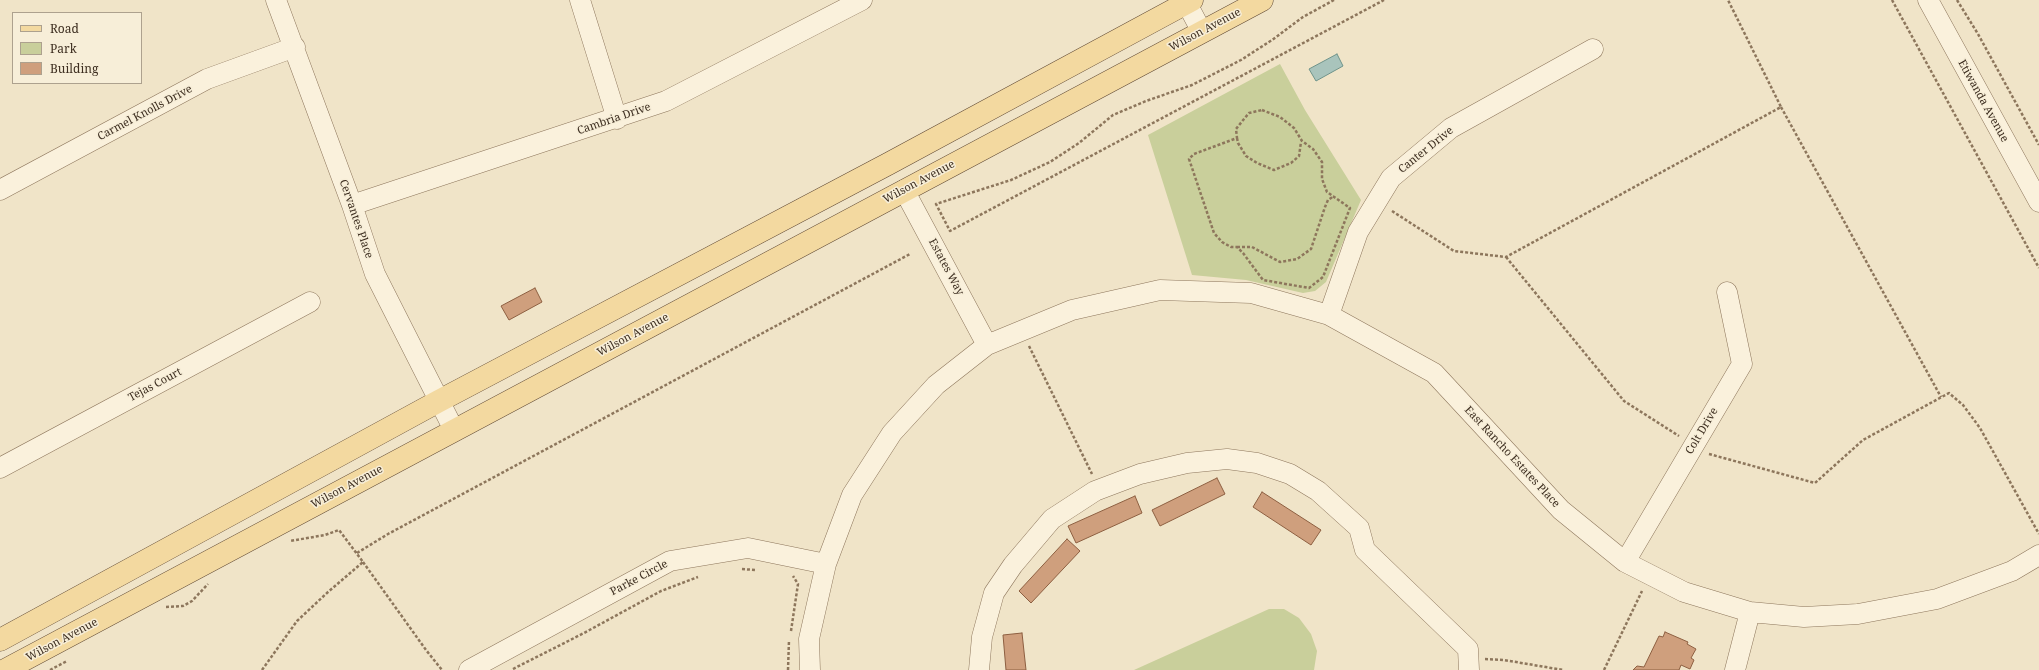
<!DOCTYPE html>
<html>
<head>
<meta charset="utf-8">
<style>
	body { margin:0 }
	#map { position:relative; width:2039px; height:670px; overflow:hidden; background:#f0e4c8; font-family:"Noto Serif",serif }
	canvas { display:block }
	.legend { position:absolute; left:12px; top:12px; width:130px; height:72px; box-sizing:border-box; background:#f7eed8; border:1px solid #ada18e; margin:0; padding:5px 7px; list-style:none; font-size:12px; color:#3d2e20 }
	.legend li { display:flex; align-items:center; gap:8px; height:20px }
	.legend b { width:20px; border:1px solid #ada18e }
</style>
</head>
<body>
<div id="map">
<canvas width="2039" height="670"></canvas>
<ul class="legend">
<li><b style="height:5px;background:#f3d9a0"></b>Road</li>
<li><b style="height:11px;background:#c9cf9b"></b>Park</li>
<li><b style="height:11px;background:#cf9f7d"></b>Building</li>
</ul>
</div>
<script>
const ctx = document.querySelector('canvas').getContext('2d');
ctx.lineJoin = 'round';
function paint(path, color) { ctx.fillStyle = color; ctx.fill(path, 'evenodd'); }
const toPath = rows => new Path2D(rows.map(r => 'M' + r).join(''));
function strokePath(path, color, width, dash) { ctx.strokeStyle = color; ctx.lineWidth = width; ctx.lineCap = dash ? 'butt' : 'round'; ctx.setLineDash(dash || []); ctx.stroke(path); }
function write(font, color, halo, rows, align = 'center') {
  ctx.font = font + ' "Noto Serif",serif'; ctx.lineWidth = 3; ctx.setLineDash([]); ctx.textBaseline = 'middle'; ctx.strokeStyle = halo; ctx.fillStyle = color; for (const [text, x, y, turn = 0] of rows) {
    ctx.save(); ctx.translate(x, y); ctx.rotate((+turn || 0) * Math.PI / 180); ctx.textAlign = isNaN(turn) ? turn : align; if (halo) ctx.strokeText(text, 0, 0); ctx.fillText(text, 0, 0); ctx.restore();
  }
}
const green = toPath([
	[1280,64,1305,110,1361,200,1326,282,1315,291,1303,293,1246,280,1192,275,1148,135],
	[1269,609,1284,609,1299,618,1311,634,1317,651,1314,670,1134,670]
]);
const water = toPath([
	[1337,54,1343,66,1316,81,1309,69,1337,54]
]);
const building = toPath([
	[535,288,542,302,509,320,501,306,535,288],
	[1217,478,1225,494,1160,526,1152,510,1217,478],
	[1262,492,1321,530,1311,545,1253,507,1262,492],
	[1135,496,1142,513,1076,543,1068,526,1135,496],
	[1067,539,1080,551,1031,603,1019,591,1067,539],
	[1665,632,1688,642,1687,644,1696,649,1691,658,1694,660,1690,669,1681,665,1679,670,1633,670,1637,666,1644,667,1659,636,1663,637,1665,632],
	[1022,633,1026,670,1006,670,1003,635,1022,633]
]);
const path = toPath([
	[1334,0,1303,17,1272,40,1241,60,1192,85,1146,101,1113,115,1079,143,1050,162,1011,180,936,204,950,231,1384,0],
	[1892,0,2039,268],
	[1957,0,1978,34,2039,145],
	[1781,107,1941,397],
	[1262,110,1280,117,1294,128,1302,141,1313,149,1322,162,1322,179,1327,192,1350,208,1323,277,1309,288,1263,280,1243,253,1237,247,1231,247,1222,242,1214,233,1189,159,1194,154,1237,138,1236,129,1244,119,1249,113,1262,110],
	[1237,138,1238,143,1246,156,1257,163,1274,170,1291,163,1299,156,1301,142],
	[1392,211,1454,251,1506,257,1781,107,1728,0],
	[1237,247,1252,247,1280,262,1297,259,1311,249,1325,207,1328,200,1334,196],
	[1506,257,1624,401,1679,436],
	[1029,346,1092,474],
	[1709,454,1815,483,1863,440,1949,393,1963,405,1980,428,2039,534],
	[357,553,388,534,910,254],
	[363,562,426,650,442,670],
	[742,569,755,570],
	[166,607,183,606,192,601,208,584],
	[791,631,798,584,793,576],
	[1485,659,1504,660,1563,670],
	[513,669,584,633,661,591,698,577],
	[50,670,67,661],
	[262,670,297,621,328,592,363,562,339,530,325,535,290,541],
	[788,670,789,640],
	[1604,670,1642,591]
]);
const minor = toPath([
	[276,0,352,205,375,274,454,430],
	[580,0,617,119],
	[1185,0,1202,32],
	[1928,0,2039,202],
	[0,190,207,79,295,47],
	[904,190,987,345],
	[352,205,666,101,862,0],
	[1329,315,1358,232,1391,178,1451,128,1593,49],
	[0,468,310,302],
	[1625,562,1742,364,1727,292],
	[469,670,670,561,748,548,826,564],
	[810,670,809,639,826,564,852,495,892,433,936,385,987,345,1072,310,1160,290,1251,293,1329,315,1434,373,1561,510,1625,562,1684,592,1750,612,1804,617,1858,614,1937,599,2012,571,2039,555],
	[979,670,982,637,994,593,1013,565,1052,519,1095,491,1140,474,1187,463,1227,459,1257,463,1290,474,1318,491,1359,528,1365,550,1468,649,1469,670],
	[1735,670,1750,612]
]);
const major = toPath([
	[0,640,439,401,888,164,1192,0],
	[5,670,1262,0]
]);
const streetNames = [
	["Wilson Avenue",1205,30,-28],
	["Etiwanda Avenue",1983,101,61],
	["Carmel Knolls Drive",145,113,-28],
	["Cambria Drive",614,119,-19],
	["Canter Drive",1426,150,-39],
	["Wilson Avenue",919,182,-28],
	["Cervantes Place",356,219,71],
	["Estates Way",946,267,62],
	["Wilson Avenue",633,335,-28],
	["Tejas Court",155,385,-28],
	["Colt Drive",1702,431,-59],
	["East Rancho Estates Place",1512,457,47],
	["Wilson Avenue",347,487,-28],
	["Parke Circle",639,578,-28],
	["Wilson Avenue",62,640,-28]
];
paint(green, '#c9cf9b');
paint(water, '#a9c4bc');
strokePath(water, '#6f938a', 1);
paint(building, '#cf9f7d');
strokePath(building, '#8d5f41', 1);
strokePath(minor, '#8d765c', 21);
strokePath(major, '#5b4430', 23);
strokePath(path, '#8d765c', 2.5, [3, 2]);
strokePath(minor, '#faf1dc', 20);
strokePath(major, '#f3d9a0', 22);
write('11px', '#3d2e20', '#f7eed8', streetNames);
</script>
</body>
</html>
